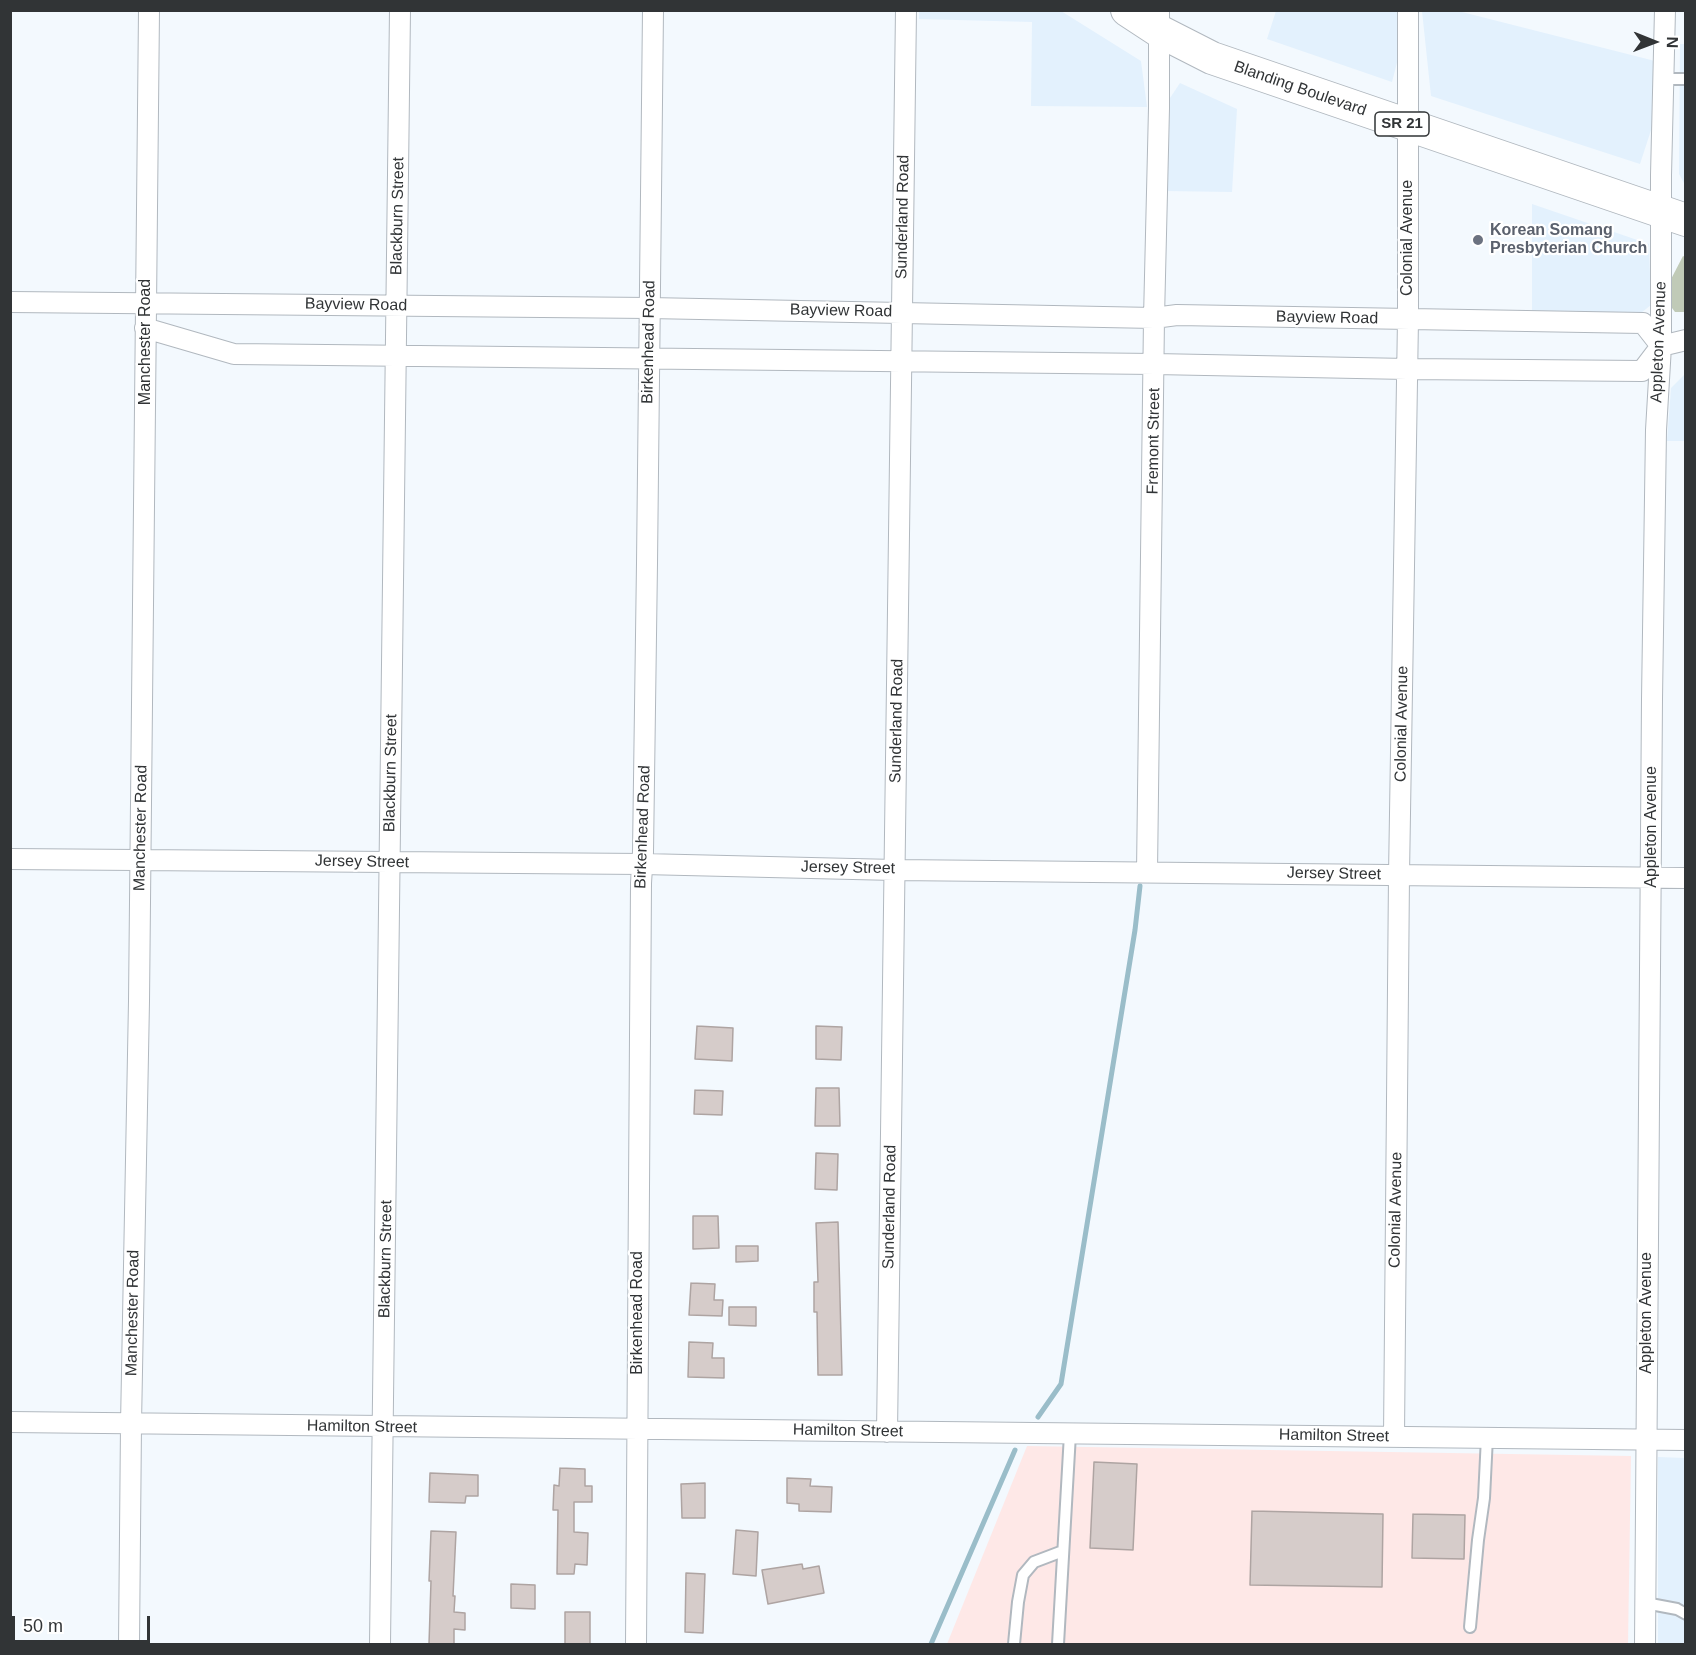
<!DOCTYPE html>
<html>
<head>
<meta charset="utf-8">
<style>
	body { margin:0 }
	#map { position:relative; width:1696px; height:1655px; overflow:hidden; background:#f3f9fe; font-family:Arial,sans-serif }
	canvas { display:block }
	.frame { position:absolute; inset:0; border:12px solid #313436; pointer-events:none }
	.north { position:absolute; left:1624px; top:12px; width:60px; height:60px; -webkit-text-stroke:4px #fff; paint-order:stroke; rotate:91deg; font-size:16px; font-weight:700; line-height:24px; text-align:center; color:#313436 }
	.north::after { content:''; display:block; margin:auto; width:21px; height:27px; background:#313436; clip-path:polygon(50% 0,100% 100%,50% 72%,0 100%) }
	.scale { position:absolute; left:12px; top:1616px; width:138px; height:27px; box-sizing:border-box; border:3px solid #313436; border-top:0; padding-left:8px; font-size:18px; line-height:21px; white-space:nowrap; color:#313436; -webkit-text-stroke:4px #fff; paint-order:stroke }
</style>
</head>
<body>
<div id="map">
<canvas width="1696" height="1655"></canvas>
<div class="frame"></div>
<div class="north">N</div>
<div class="scale">50 m</div>
</div>
<script>
const ctx = document.querySelector('canvas').getContext('2d');
ctx.lineJoin = 'round';
function paint(path, color) { ctx.fillStyle = color; ctx.fill(path, 'evenodd'); }
const toPath = rows => new Path2D(rows.map(r => 'M' + r).join(''));
function strokePath(path, color, width, dash) { ctx.strokeStyle = color; ctx.lineWidth = width; ctx.lineCap = dash ? 'butt' : 'round'; ctx.setLineDash(dash || []); ctx.stroke(path); }
function write(font, color, halo, rows, align = 'center') {
  ctx.font = font + ' Arial,sans-serif'; ctx.lineWidth = 4.5; ctx.setLineDash([]); ctx.textBaseline = 'middle'; ctx.strokeStyle = halo; ctx.fillStyle = color; for (const [text, x, y, turn = 0] of rows) {
    ctx.save(); ctx.translate(x, y); ctx.rotate((+turn || 0) * Math.PI / 180); ctx.textAlign = isNaN(turn) ? turn : align; if (halo) ctx.strokeText(text, 0, 0); ctx.fillText(text, 0, 0); ctx.restore();
  }
}
const built = toPath([
	[919,11,1061,11,1141,61,1147,107,1031,106,1032,22,919,19],
	[1276,11,1400,11,1400,51,1392,82,1267,39],
	[1422,11,1458,11,1655,61,1654,121,1640,164,1431,96],
	[1680,44,1685,44,1685,185,1679,174],
	[1180,83,1237,109,1232,192,1165,191,1168,101],
	[1532,204,1649,244,1651,305,1641,313,1532,312],
	[1685,374,1685,441,1667,441,1671,388],
	[1658,1457,1685,1458,1685,1644,1658,1644]
]);
const industrial = toPath([
	[1027,1446,1631,1456,1628,1644,947,1644]
]);
const green = toPath([
	[1683,256,1685,257,1685,312,1675,312,1669,304,1669,283]
]);
const stream = toPath([
	[1038,1417,1061,1384,1135,930,1140,886],
	[931,1644,1015,1450]
]);
const building = toPath([
	[697,1026,733,1028,732,1061,695,1059,697,1026],
	[816,1026,842,1027,841,1060,816,1059,816,1026],
	[816,1088,839,1088,840,1126,815,1126,816,1088],
	[695,1090,723,1091,722,1115,694,1114,695,1090],
	[816,1153,838,1154,837,1190,815,1189,816,1153],
	[693,1216,718,1216,719,1248,693,1249,693,1216],
	[838,1222,842,1375,818,1375,817,1312,814,1312,814,1282,818,1282,816,1223,838,1222],
	[736,1246,758,1246,758,1261,736,1262,736,1246],
	[691,1283,715,1284,714,1300,723,1300,722,1316,689,1315,691,1283],
	[729,1307,756,1307,756,1326,729,1325,729,1307],
	[689,1342,713,1343,712,1358,724,1358,724,1378,688,1377,689,1342],
	[1094,1462,1137,1464,1133,1550,1090,1548,1094,1462],
	[560,1468,585,1469,585,1486,592,1486,592,1502,574,1502,574,1532,588,1533,587,1565,575,1564,574,1574,557,1574,558,1510,553,1510,554,1485,559,1486,560,1468],
	[430,1473,478,1475,478,1496,466,1496,465,1503,429,1502,430,1473],
	[787,1478,811,1479,810,1486,832,1487,831,1512,799,1511,799,1504,787,1503,787,1478],
	[705,1483,705,1518,682,1518,681,1484,705,1483],
	[1252,1511,1383,1514,1382,1587,1250,1585,1252,1511],
	[1413,1514,1465,1515,1464,1559,1412,1558,1413,1514],
	[736,1530,758,1532,756,1576,733,1574,736,1530],
	[431,1531,456,1532,453,1596,455,1596,454,1612,465,1613,465,1630,454,1629,454,1644,429,1644,431,1581,429,1581,431,1531],
	[802,1564,803,1569,819,1566,824,1593,768,1604,762,1570,802,1564],
	[686,1573,705,1574,703,1633,685,1632,686,1573],
	[511,1584,535,1585,535,1609,511,1608,511,1584],
	[565,1612,590,1612,590,1644,565,1644,565,1612]
]);
const lane = toPath([
	[1663,79,1686,79],
	[1645,1603,1677,1609,1686,1614],
	[1470,1627,1478,1540,1484,1498,1487,1437],
	[1014,1644,1018,1602,1023,1575,1034,1562,1063,1551],
	[1058,1644,1070,1434]
]);
const street = toPath([
	[10,302,649,308,1154,318,1177,315,1643,323,1661,346],
	[145,328,234,354,1155,364,1407,369,1642,371,1661,346,1686,340],
	[10,859,643,864,895,870,1686,878],
	[1147,872,1154,318,1159,108,1159,10],
	[10,1422,1686,1440],
	[887,1432,906,10],
	[1394,1437,1399,875,1408,319,1408,10],
	[129,1644,131,1424,139,1001,149,10],
	[380,1644,400,10],
	[636,1644,641,883,643,852,647,563,653,10],
	[1645,1644,1652,699,1656,430,1661,346,1661,175,1665,10]
]);
const primary = toPath([
	[1127,10,1159,31,1212,58,1686,220]
]);
const markers = [
	[1478,240,6,"#6b7280"]
];
const shields = [
	[1402,124,54]
];
const shieldNames = [
	["SR 21",1402,124]
];
const streetNames = [
	["Blanding Boulevard",1300,89,19],
	["Blackburn Street",398,216,-89],
	["Sunderland Road",903,217,-89],
	["Colonial Avenue",1408,238,-90],
	["Bayview Road",356,305,1],
	["Bayview Road",841,311,1],
	["Bayview Road",1327,318,1],
	["Manchester Road",146,342,-90],
	["Birkenhead Road",649,342,-89],
	["Appleton Avenue",1659,342,-88],
	["Fremont Street",1154,441,-89],
	["Sunderland Road",897,721,-89],
	["Colonial Avenue",1402,724,-89],
	["Blackburn Street",391,773,-89],
	["Birkenhead Road",643,827,-88],
	["Appleton Avenue",1652,827,-90],
	["Manchester Road",141,828,-89],
	["Jersey Street",362,862,1],
	["Jersey Street",848,868,1],
	["Jersey Street",1334,874,1],
	["Sunderland Road",890,1207,-89],
	["Colonial Avenue",1396,1210,-89],
	["Blackburn Street",386,1259,-89],
	["Manchester Road",133,1313,-89],
	["Birkenhead Road",638,1313,-90],
	["Appleton Avenue",1647,1313,-90],
	["Hamilton Street",362,1427,1],
	["Hamilton Street",848,1431,1],
	["Hamilton Street",1334,1436,1]
];
const worshipNames = [
	["Korean Somang",1490,231],
	["Presbyterian Church",1490,249]
];
paint(built, '#e3f1fd');
paint(industrial, '#fee8e7');
paint(green, '#c0cab7');
strokePath(stream, '#9abdc9', 5);
paint(building, '#d6ccca');
strokePath(building, '#aea4a2', 1.5);
strokePath(lane, '#b1b8bf', 14);
strokePath(street, '#b1b8bf', 22);
strokePath(primary, '#b1b8bf', 34);
strokePath(lane, '#fff', 10);
strokePath(street, '#fff', 20);
strokePath(primary, '#fff', 32);
for (const [x, y, r, color] of markers) { const dot = new Path2D(); dot.arc(x, y, r, 0, 2 * Math.PI); ctx.fillStyle = color; ctx.fill(dot); strokePath(dot, '#fff', 2); }
for (const [x, y, w] of shields) { const box = new Path2D(); box.roundRect(x - w / 2, y - 12, w, 24, 4.5); ctx.fillStyle = '#fff'; ctx.fill(box); strokePath(box, '#313436', 1.5); }
write('bold 15px', '#313436', null, shieldNames);
write('16px', '#313436', '#fff', streetNames);
write('bold 16px', '#5b616d', '#fff', worshipNames, 'left');
</script>
</body>
</html>
